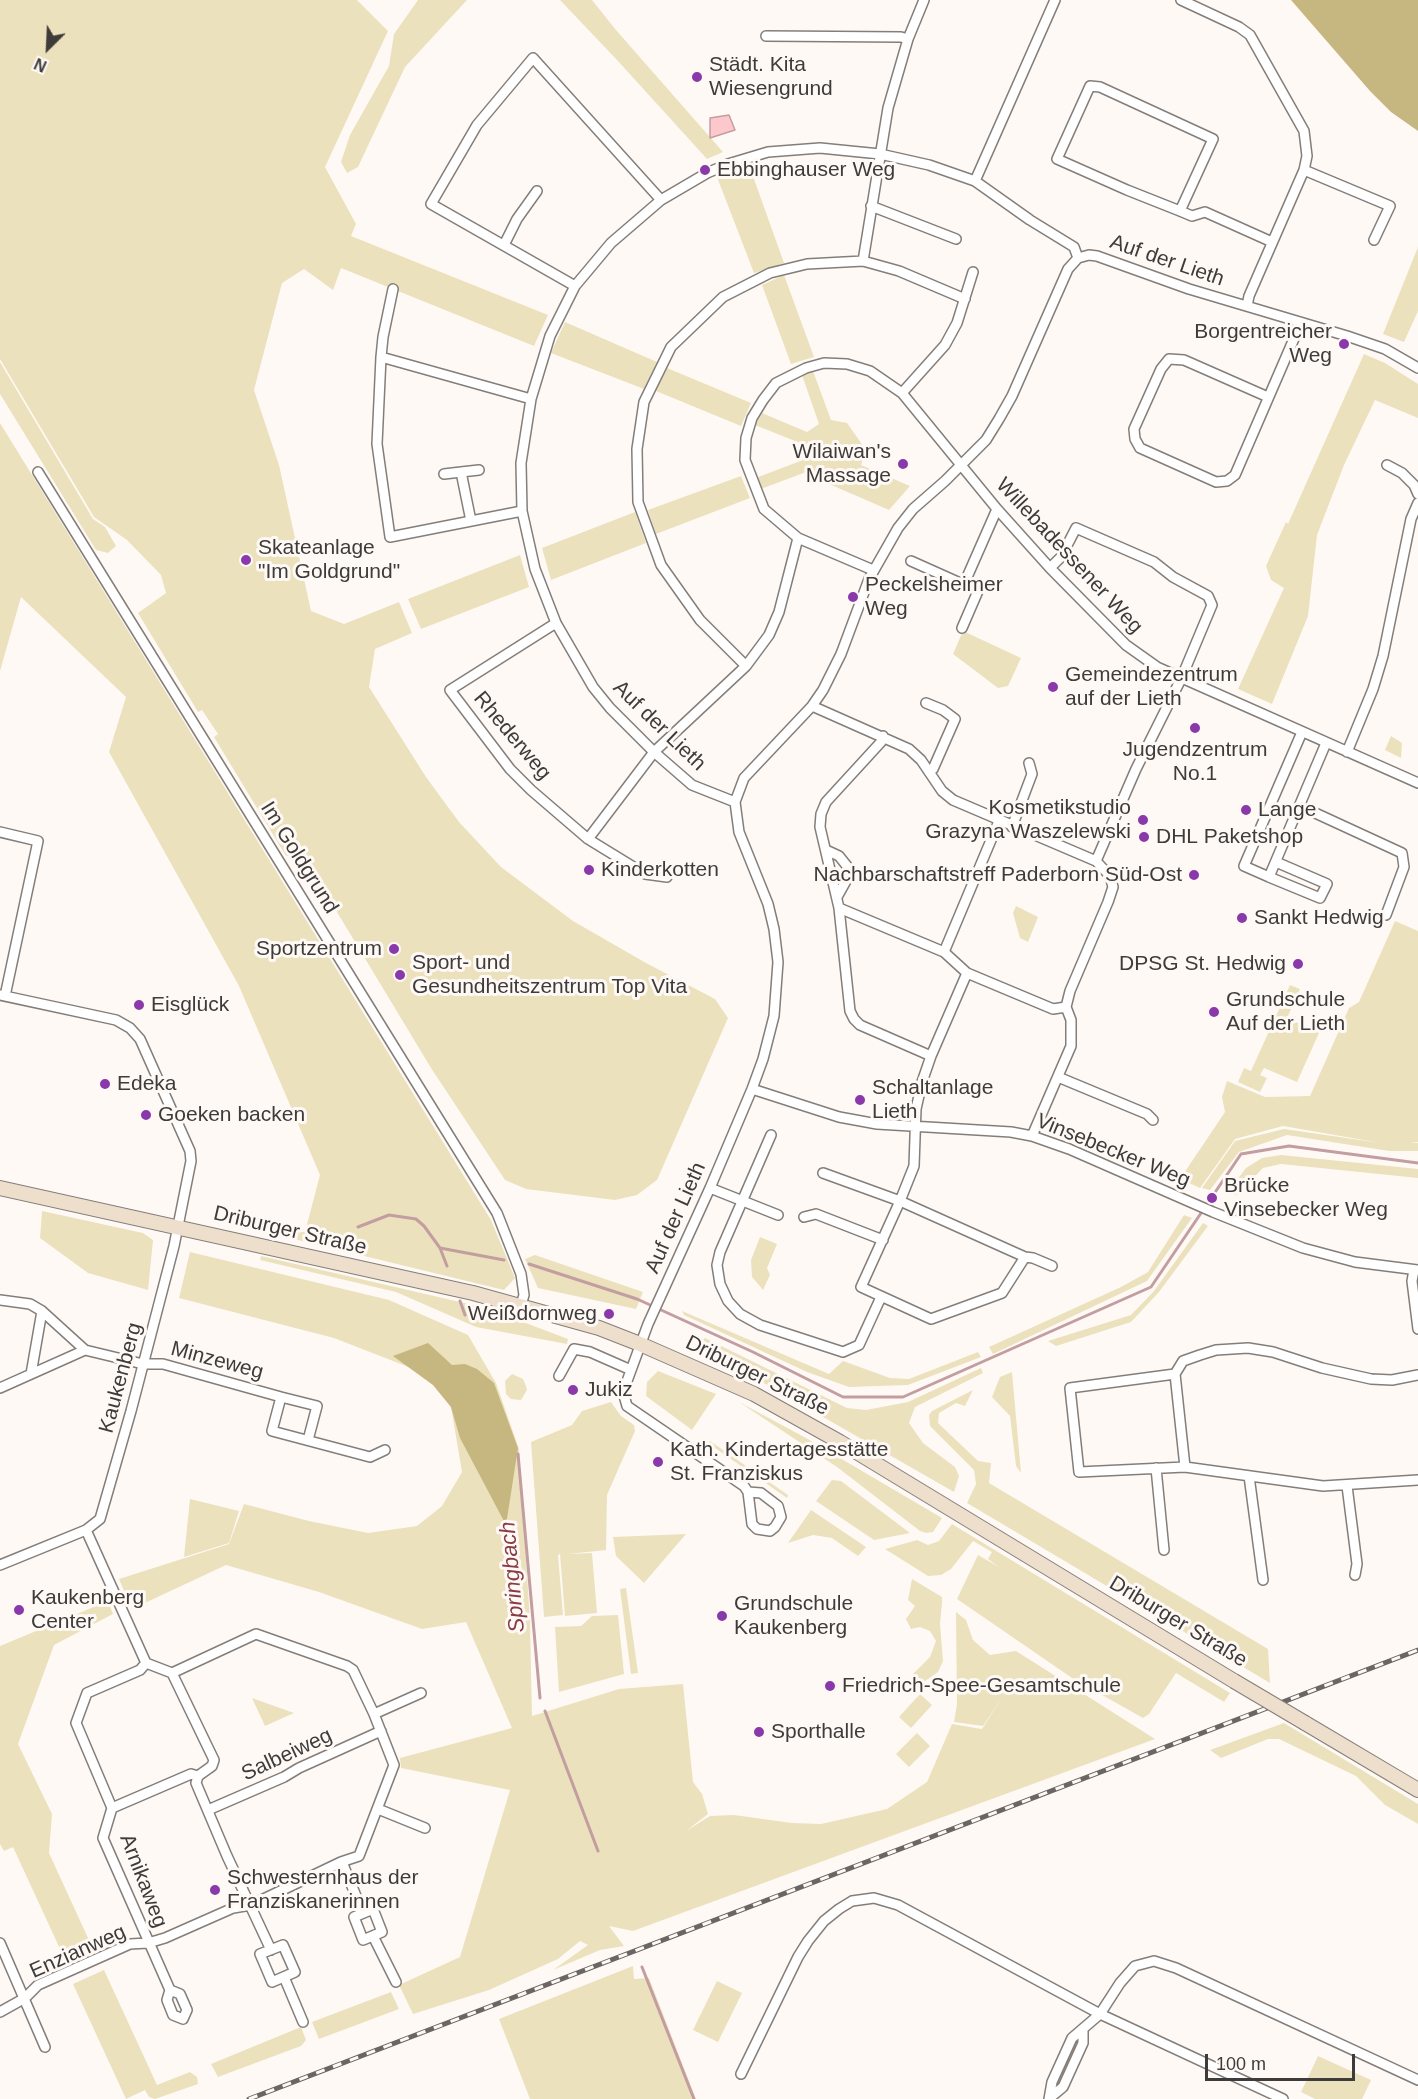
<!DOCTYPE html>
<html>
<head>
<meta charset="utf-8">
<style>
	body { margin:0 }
	#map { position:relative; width:1418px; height:2099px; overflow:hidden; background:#fff9f6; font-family:Helvetica,sans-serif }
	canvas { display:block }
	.north { position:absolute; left:18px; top:18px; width:60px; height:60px; -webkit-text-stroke:4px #fff9f6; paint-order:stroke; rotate:204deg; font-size:16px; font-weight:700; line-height:24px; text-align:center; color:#3e3c3a }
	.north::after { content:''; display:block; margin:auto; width:21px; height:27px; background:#3e3c3a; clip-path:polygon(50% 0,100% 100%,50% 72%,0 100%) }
	.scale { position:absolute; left:1205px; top:2054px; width:150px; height:27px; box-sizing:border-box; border:3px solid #3e3c3a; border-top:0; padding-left:8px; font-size:18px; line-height:21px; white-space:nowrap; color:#3e3c3a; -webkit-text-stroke:4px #fff9f6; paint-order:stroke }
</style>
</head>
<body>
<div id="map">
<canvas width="1418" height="2099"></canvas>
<div class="north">N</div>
<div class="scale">100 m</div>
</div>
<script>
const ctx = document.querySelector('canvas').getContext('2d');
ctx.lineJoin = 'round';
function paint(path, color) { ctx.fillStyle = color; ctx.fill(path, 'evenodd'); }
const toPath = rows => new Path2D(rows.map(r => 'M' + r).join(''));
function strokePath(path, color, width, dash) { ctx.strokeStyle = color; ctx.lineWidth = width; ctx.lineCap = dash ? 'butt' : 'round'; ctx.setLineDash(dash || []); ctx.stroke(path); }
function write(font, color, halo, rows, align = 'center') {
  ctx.font = font + ' Helvetica,sans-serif'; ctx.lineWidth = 6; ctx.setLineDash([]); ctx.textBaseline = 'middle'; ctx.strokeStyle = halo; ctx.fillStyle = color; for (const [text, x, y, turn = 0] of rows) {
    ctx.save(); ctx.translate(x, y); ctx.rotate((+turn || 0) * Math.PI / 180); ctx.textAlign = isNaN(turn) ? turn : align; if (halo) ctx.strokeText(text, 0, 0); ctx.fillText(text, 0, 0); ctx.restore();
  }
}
const green = toPath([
	[0,0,357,0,388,31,325,167,356,224,351,236,548,315,534,346,341,268,333,290,304,269,282,283,254,390,279,465,311,611,344,624,399,602,412,633,375,649,369,687,426,777,459,822,501,867,573,921,646,963,715,999,728,1018,657,1180,637,1195,615,1200,526,1189,505,1180,431,1068,302,854,286,856,214,737,218,734,202,710,198,712,138,613,166,593,161,575,127,540,94,517,0,359],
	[418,0,467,0,405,67,358,167,347,173,341,162,350,135,389,66,394,34],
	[560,0,592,0,616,30,723,152,707,159,617,60],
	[749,165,784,263,754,273,717,177],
	[1418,247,1418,311,1404,342,1383,334],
	[784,275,814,357,791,364,762,285],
	[565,322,657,362,644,389,551,353],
	[1364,354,1385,363,1418,384,1418,418,1375,400,1344,465,1317,535,1308,616,1272,704,1238,689,1284,588,1271,580,1266,566,1286,522,1288,524],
	[0,362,93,519,105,527,116,546,108,553,96,550,0,394],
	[667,368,751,403,741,426,656,391],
	[813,371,831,420,847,423,866,450,861,465,910,486,889,510,813,477,809,471,758,490,753,479,803,460,800,453,800,443,755,425,762,413,807,432,819,424,802,375],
	[0,423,491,1220,515,1278,504,1290,261,1231,305,1232,320,1175,239,986,109,752,126,697,21,597,0,671],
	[741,476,750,498,656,534,648,510],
	[635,512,646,543,551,580,542,548],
	[520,555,529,587,421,629,408,599],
	[963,631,1021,658,1008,686,998,688,953,654],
	[1391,736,1402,743,1401,758,1385,750],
	[1016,906,1038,917,1028,942,1020,938,1013,913],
	[1395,921,1418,931,1418,1142,1410,1143,1418,1143,1418,1151,1389,1151,1287,1135,1239,1152,1210,1190,1202,1188,1235,1141,1284,1129,1381,1143,1283,1126,1235,1139,1200,1188,1180,1179,1225,1112,1222,1097,1227,1081,1265,1097,1310,1096,1349,1008,1359,1002],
	[1290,985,1300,989,1287,1018,1319,1033,1297,1082,1264,1068,1260,1075,1267,1078,1260,1092,1238,1082,1244,1068,1251,1071],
	[1281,1155,1418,1169,1418,1178,1281,1164,1263,1168,1237,1195,1227,1193,1246,1168,1262,1158],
	[42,1211,143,1233,153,1240,148,1290,88,1273,40,1238],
	[1184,1215,1192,1218,1147,1281,993,1354,989,1347,1121,1287,1148,1272],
	[1203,1223,1208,1226,1159,1292,1131,1322,1056,1346,1048,1341,1131,1315,1154,1291],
	[760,1237,777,1244,767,1268,770,1275,763,1290,752,1277,751,1260],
	[190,1252,389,1300,468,1335,496,1383,519,1449,530,1621,532,1716,619,1689,683,1684,693,1782,702,1794,708,1814,686,1831,710,1816,734,1815,792,1823,821,1824,887,1809,927,1782,952,1724,982,1729,1003,1696,983,1726,954,1722,957,1704,956,1612,966,1620,973,1640,990,1655,1016,1651,1155,1739,633,1931,609,1926,624,1946,600,1950,553,1970,588,1945,580,1941,558,1959,489,1990,413,2014,399,1985,460,1957,510,1790,401,1768,400,1758,512,1728,466,1622,422,1629,319,1592,226,1565,132,1609,119,1579,229,1544,244,1504,309,1521,368,1533,417,1526,442,1506,462,1472,451,1407,433,1385,411,1368,334,1338,179,1298],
	[535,1255,643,1292,636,1309,538,1288,525,1259],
	[261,1256,486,1308,568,1339,567,1344,476,1327,396,1292,260,1260],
	[682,1311,829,1374,843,1361,890,1378,909,1379,978,1352,981,1357,908,1385,849,1387,807,1372,684,1315],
	[705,1338,847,1408,866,1410,908,1402,981,1368,983,1373,915,1407,909,1423,923,1443,955,1467,959,1476,954,1492,762,1382,704,1353,702,1341],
	[658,1371,716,1394,692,1430,646,1396,647,1382],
	[1012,1372,1021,1473,1016,1466,1010,1416,992,1397,1000,1377],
	[512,1374,523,1379,526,1386,527,1390,521,1400,511,1399,506,1394,505,1381],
	[973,1390,965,1406,956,1403,939,1413,938,1423,978,1461,991,1463,989,1483,1268,1649,1270,1683,967,1503,976,1484,974,1470,930,1426,929,1415,932,1411],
	[611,1402,621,1416,634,1425,635,1431,607,1495,606,1550,568,1554,592,1553,597,1613,565,1616,560,1554,558,1555,563,1615,544,1617,531,1442,572,1425,582,1411],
	[739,1402,806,1438,942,1518,933,1532,926,1533,920,1531,837,1467],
	[710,1441,788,1495,787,1498,708,1443],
	[832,1480,841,1481,910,1533,874,1540,816,1501],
	[190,1499,239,1511,229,1543,184,1557],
	[811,1510,866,1547,858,1556,832,1538,813,1535,788,1543],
	[952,1524,1230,1693,1224,1702,1176,1673,1149,1714,1143,1718,1072,1678,957,1599,978,1555,999,1567,988,1559,992,1552,973,1541,951,1569,941,1575,928,1576,885,1549,917,1540,928,1545,939,1541],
	[686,1534,644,1583,616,1556,613,1537],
	[912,1579,942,1597,942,1603,940,1624,943,1661,938,1672,921,1684,917,1684,910,1677,930,1657,936,1641,930,1631,920,1627,911,1629,906,1619,915,1606,908,1600],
	[626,1588,638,1673,631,1674,620,1589],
	[108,1601,113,1614,54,1645,18,1744,52,1814,49,1853,94,1951,67,1964,13,1847,4,1851,0,1844,0,1646],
	[618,1615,624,1674,559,1692,555,1627,581,1626,592,1616],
	[920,1694,932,1705,911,1728,899,1717],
	[252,1698,294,1713,265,1726],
	[1284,1723,1418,1804,1418,1824,1385,1805,1356,1776,1279,1739,1268,1739,1221,1758,1210,1750],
	[917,1733,930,1746,909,1767,896,1754],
	[633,1966,634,1979,649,1978,696,2099,530,2099,499,2019],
	[104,1970,157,2085,190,2072,197,2077,198,2084,155,2099,149,2097,145,2090,126,2099,73,1984],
	[717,1981,742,1993,718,2042,693,2030],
	[391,1992,399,2009,319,2039,312,2022],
	[301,2027,306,2040,301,2046,218,2077,211,2064],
	[1318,2056,1371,2080,1362,2099,1315,2099,1301,2092]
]);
const forest = toPath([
	[1291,0,1418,0,1418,131,1391,112,1370,91],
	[428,1343,452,1365,465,1364,477,1369,494,1383,518,1448,506,1525,460,1438,451,1407,433,1385,393,1356]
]);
const water = toPath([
	[729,115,735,130,710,138,710,118,729,115]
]);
const stream = toPath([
	[358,1227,389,1215,416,1219,424,1226,440,1248,447,1266],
	[440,1248,504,1260],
	[529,1264,637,1299,753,1352,843,1397,903,1397,1151,1287,1241,1154,1289,1146,1418,1163],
	[460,1301,465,1315],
	[518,1454,540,1698],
	[545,1711,598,1851],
	[642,1967,694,2099]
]);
const minor = toPath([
	[1181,0,1239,27,1250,35,1304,131,1307,156,1304,170,1249,296,1247,306],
	[766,36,901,37,908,39],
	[1304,170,1390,206,1374,240],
	[975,181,1055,0],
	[871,206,956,239],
	[1180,211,1213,139,1100,87,1090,86,1057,159,1127,190,1180,211,1192,216,1205,212,1272,242],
	[504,245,517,219,537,191],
	[1078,258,1089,255,1097,256,1189,289,1347,336,1385,349,1418,368],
	[863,261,888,108,908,39,924,0],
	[575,286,431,204,477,125,533,58,661,200],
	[381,357,383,337,393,289],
	[902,393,945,345,957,323,973,272],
	[1268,397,1184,360,1169,359,1161,369,1134,429,1135,439,1140,448,1216,482,1227,481,1235,475,1296,334,1299,322],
	[1387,465,1402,473,1414,485,1418,494],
	[38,472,497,1213,521,1274,524,1295,521,1305],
	[444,474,461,472],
	[522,511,390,537,377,444,381,357,531,399],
	[471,521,461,472,479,470],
	[911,561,978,591,962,628],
	[1050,568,1061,557,1076,528,1154,562,1173,577,1208,596,1212,605,1181,679,1136,769,1096,861],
	[873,570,798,538,764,509,745,460,746,438,752,418,763,400,776,383,806,368,824,363,847,364,870,371,902,393,997,509,1050,568,1126,645,1157,667,1418,783],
	[964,584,997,509],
	[556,623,450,690,510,769,531,790,588,839,654,752,746,666,769,635,779,612,798,538],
	[746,666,700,620,661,565,638,502,637,449,644,402,671,347,723,297,770,273,807,264,863,261,899,271,965,299],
	[926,703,943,710,955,719,933,769,929,772],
	[812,706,909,749,921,760,942,791,953,800,1096,861,1110,876,1113,887,1108,902,1070,991,1066,1007,1071,1020,1071,1046,1032,1136],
	[1302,732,1244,866,1269,877,1326,743],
	[883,736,881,742,826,802,821,814,820,827,839,908,850,1011,854,1019,860,1025,931,1056],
	[1347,752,1373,689,1383,656,1411,519,1418,503],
	[735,802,692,785,654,752,610,708,593,687,556,623,535,569,522,511,521,463,531,399,550,336,575,286,611,243,661,200,707,173,728,164,768,152,820,148,880,154,929,165,975,181,1030,220,1074,247,1078,258],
	[1300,806,1402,853,1404,867,1386,915],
	[1012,827,1032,774,1029,763],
	[0,832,38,841,5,996],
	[588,839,645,874,667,877],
	[826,850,839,856,847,866,847,879,837,897],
	[1269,877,1320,898,1327,884,1276,862],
	[839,908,944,952],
	[967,973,1053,1009,1066,1007],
	[0,995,116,1020,130,1028,140,1039,190,1151,191,1161,174,1246,131,1411,100,1519,86,1530,0,1565],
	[1058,1077,1147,1114,1153,1120],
	[752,1089,839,1117,877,1124,1011,1132,1032,1136,1069,1149,1213,1212,1303,1248,1355,1262,1418,1270],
	[771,1135,720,1252,717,1265,720,1284,728,1301,740,1314,760,1325,843,1352,859,1345,881,1297],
	[823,1173,900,1201,1025,1257,1002,1293,931,1319,861,1287,900,1201,914,1166,916,1109,922,1082,931,1056,967,973,944,952,999,821],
	[710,1188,778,1215],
	[804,1217,816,1214,883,1240],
	[1025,1257,1033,1258,1052,1266],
	[1414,1270,1412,1281,1418,1329],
	[0,1300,30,1304,42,1311,85,1350],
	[31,1374,42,1311],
	[1175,1374,1070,1388,1079,1472,1185,1467,1323,1486,1418,1480],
	[559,1376,574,1349,590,1352,631,1370],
	[0,1388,85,1350,143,1364,163,1364,281,1397,272,1431,370,1457,385,1450],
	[281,1397,317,1406,308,1440],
	[1185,1467,1175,1374,1183,1361,1200,1355,1216,1350,1248,1348,1273,1352,1322,1368,1371,1379,1392,1380,1418,1375],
	[1156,1468,1164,1550],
	[1249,1476,1263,1580],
	[1347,1486,1357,1564,1355,1575],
	[748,1492,761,1493,778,1506,781,1517,775,1527,770,1531,757,1529,752,1524,748,1492,744,1486,627,1406,623,1392,648,1324,710,1188,752,1089,763,1059,774,1016,778,962,774,929,768,904,739,832,735,802,744,778,812,706,823,690,841,654,869,579,898,528,913,509,945,481,986,440,999,419,1012,396,1068,269,1078,258],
	[86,1530,146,1663,140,1670,87,1693,76,1723,112,1808,103,1838,170,1990,167,2000,173,2015,183,2019,187,2010,180,1994,170,1990],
	[374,1714,421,1693],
	[198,1776,196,1783,227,1856,271,1950],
	[112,1808,191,1774,198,1776,212,1766,214,1760,172,1673],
	[378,1809,425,1828],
	[208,1810,284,1777,299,1768,381,1731],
	[342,1862,363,1913],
	[373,1909,382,1932,363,1940,354,1917,373,1909],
	[373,1936,396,1982],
	[0,1943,45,2047],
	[283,1945,295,1972,272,1982,260,1954,283,1945],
	[284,1977,303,2022],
	[0,2012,25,1998,38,1985,130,1944,148,1943,165,1938,233,1908,251,1905,341,1862,359,1856,394,1765,374,1714,353,1670,347,1666,256,1634,172,1673,146,1663],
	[741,2074,798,1957,808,1941,824,1921,839,1909,852,1901,874,1898,898,1905,1100,2014,1283,2099],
	[1051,2097,1063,2087,1083,2043,1083,2029],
	[1049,2099,1052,2082,1072,2038,1100,2014,1120,1983,1135,1966,1154,1961,1176,1968,1418,2080]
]);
const secondary = toPath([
	[0,1188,473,1293,599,1328,640,1344,754,1394,840,1442,1234,1681],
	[1305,1723,1418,1790]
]);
const rail = toPath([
	[249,2099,1418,1650]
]);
const secondaryBridge = toPath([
	[1234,1681,1305,1723]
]);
const markers = [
	[697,77,6,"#8939a9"],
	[705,170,6,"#8939a9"],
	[1344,344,6,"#8939a9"],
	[903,464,6,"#8939a9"],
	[246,560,6,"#8939a9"],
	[853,597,6,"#8939a9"],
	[1053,687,6,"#8939a9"],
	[1195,728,6,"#8939a9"],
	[1246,810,6,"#8939a9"],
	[1143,820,6,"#8939a9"],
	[1144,837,6,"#8939a9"],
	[589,870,6,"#8939a9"],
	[1194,875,6,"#8939a9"],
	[1242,918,6,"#8939a9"],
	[394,949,6,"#8939a9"],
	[1298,964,6,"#8939a9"],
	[400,975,6,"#8939a9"],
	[139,1005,6,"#8939a9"],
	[1214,1012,6,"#8939a9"],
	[105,1084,6,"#8939a9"],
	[860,1100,6,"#8939a9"],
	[146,1115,6,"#8939a9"],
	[1212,1198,6,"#8939a9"],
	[609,1314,6,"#8939a9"],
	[573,1390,6,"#8939a9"],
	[658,1462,6,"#8939a9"],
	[19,1610,6,"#8939a9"],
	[722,1616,6,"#8939a9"],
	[830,1686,6,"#8939a9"],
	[759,1732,6,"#8939a9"],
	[215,1890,6,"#8939a9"]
];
const poiNames = [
	["Städt. Kita",709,65],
	["Wiesengrund",709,89],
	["Ebbinghauser Weg",717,170],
	["Borgentreicher",1332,332,"right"],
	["Weg",1332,356,"right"],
	["Wilaiwan's",891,452,"right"],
	["Massage",891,476,"right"],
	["Skateanlage",258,548],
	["\"Im Goldgrund\"",258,572],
	["Peckelsheimer",865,585],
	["Weg",865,609],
	["Gemeindezentrum",1065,675],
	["auf der Lieth",1065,699],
	["Jugendzentrum",1195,750,"center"],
	["No.1",1195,774,"center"],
	["Kosmetikstudio",1131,808,"right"],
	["Grazyna Waszelewski",1131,832,"right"],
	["Lange",1258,810],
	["DHL Paketshop",1156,837],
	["Kinderkotten",601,870],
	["Nachbarschaftstreff Paderborn Süd-Ost",1182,875,"right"],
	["Sankt Hedwig",1254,918],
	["Sportzentrum",382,949,"right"],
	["Sport- und",412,963],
	["Gesundheitszentrum Top Vita",412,987],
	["DPSG St. Hedwig",1286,964,"right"],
	["Grundschule",1226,1000],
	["Auf der Lieth",1226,1024],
	["Eisglück",151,1005],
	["Edeka",117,1084],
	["Schaltanlage",872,1088],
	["Lieth",872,1112],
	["Goeken backen",158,1115],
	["Brücke",1224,1186],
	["Vinsebecker Weg",1224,1210],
	["Weißdornweg",597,1314,"right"],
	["Jukiz",585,1390],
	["Kath. Kindertagesstätte",670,1450],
	["St. Franziskus",670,1474],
	["Kaukenberg",31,1598],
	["Center",31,1622],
	["Grundschule",734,1604],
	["Kaukenberg",734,1628],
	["Friedrich-Spee-Gesamtschule",842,1686],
	["Sporthalle",771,1732],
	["Schwesternhaus der",227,1878],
	["Franziskanerinnen",227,1902]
];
const streetNames = [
	["Auf der Lieth",1167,261,19],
	["Willebadessener Weg",1069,556,47],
	["Auf der Lieth",659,726,44],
	["Rhederweg",512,736,50],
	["Im Goldgrund",299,858,58],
	["Vinsebecker Weg",1113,1151,22],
	["Auf der Lieth",676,1218,-66],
	["Driburger Straße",290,1231,13],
	["Minzeweg",217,1361,15],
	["Driburger Straße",757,1376,26],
	["Kaukenberg",121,1378,-75],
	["Driburger Straße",1178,1622,31],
	["Salbeiweg",287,1755,-25],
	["Arnikaweg",143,1881,69],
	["Enzianweg",78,1952,-24]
];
const waterNames = [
	["Springbach",513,1577,-95]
];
paint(green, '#ece1bd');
paint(forest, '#c6b67f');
paint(water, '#fcc8cb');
strokePath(water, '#c39ea0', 1.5);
strokePath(stream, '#c39ea0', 3);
strokePath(minor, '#847e7a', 12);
strokePath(secondary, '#847e7a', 16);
strokePath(minor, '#fff', 9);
strokePath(secondary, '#eddfcb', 14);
strokePath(rail, '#696664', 5);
strokePath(rail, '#fff9f6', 3, [9]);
strokePath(secondaryBridge, '#847e7a', 16, []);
strokePath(secondaryBridge, '#eddfcb', 14);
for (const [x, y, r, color] of markers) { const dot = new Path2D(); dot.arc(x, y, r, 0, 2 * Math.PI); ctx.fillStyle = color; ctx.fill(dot); strokePath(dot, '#fff9f6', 2); }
write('21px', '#3e3c3a', '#fff9f6', poiNames, 'left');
write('21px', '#3e3c3a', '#fff9f6', streetNames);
write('italic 22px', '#883c45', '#fff9f6', waterNames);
</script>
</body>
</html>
